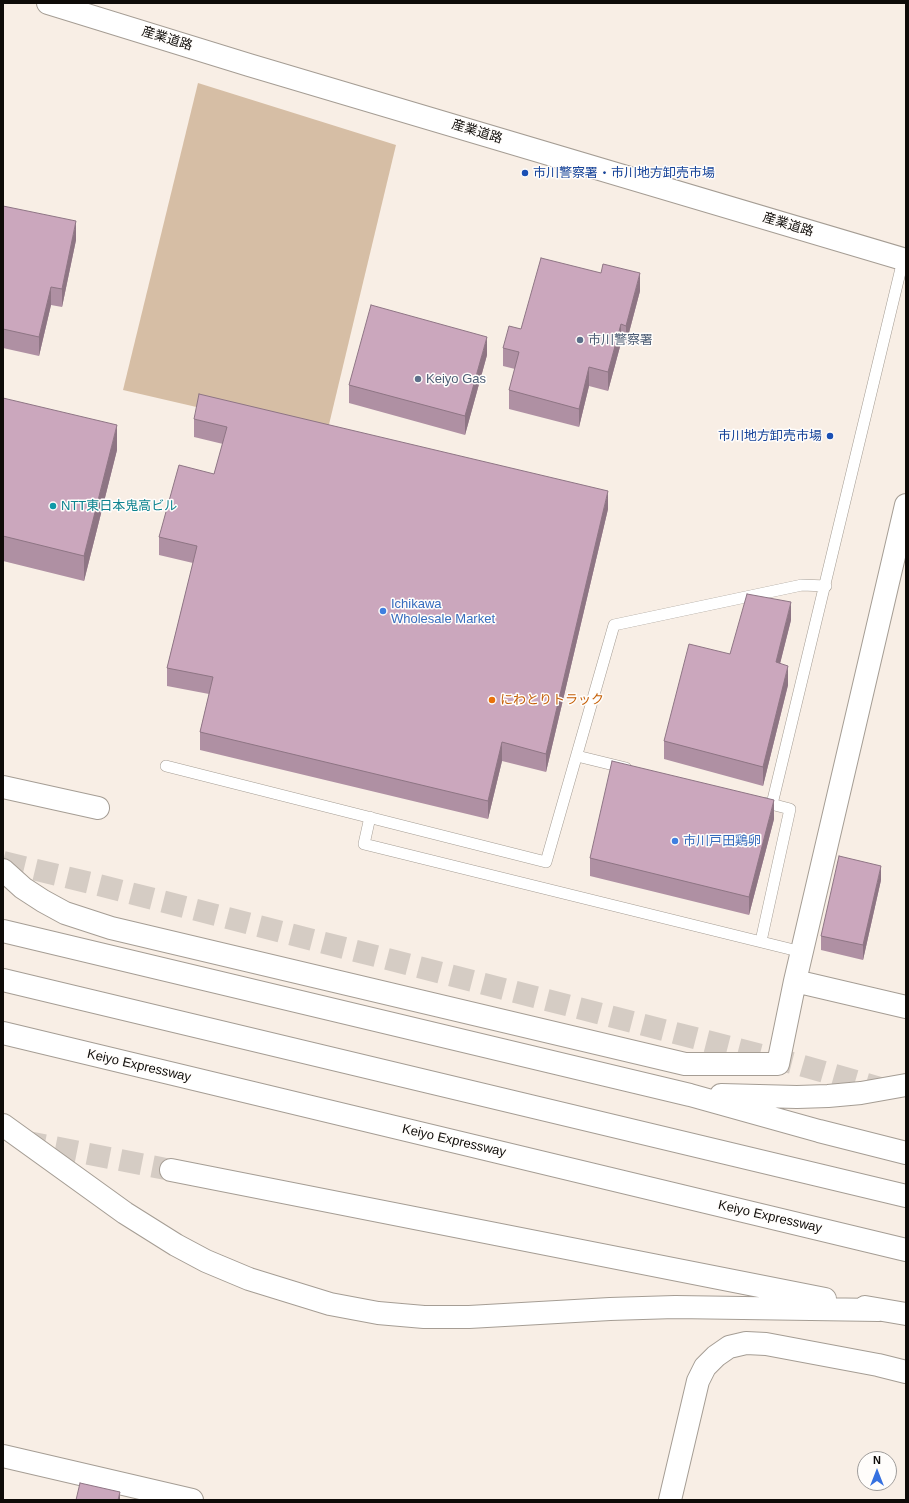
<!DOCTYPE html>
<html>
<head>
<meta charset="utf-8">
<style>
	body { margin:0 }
	#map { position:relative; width:909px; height:1503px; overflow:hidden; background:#f8eee5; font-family:Arial,sans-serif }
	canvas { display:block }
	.frame { position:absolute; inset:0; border:4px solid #0e0b08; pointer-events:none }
	.north { position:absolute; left:857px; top:1451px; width:40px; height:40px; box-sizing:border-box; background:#fffdfb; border:1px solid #9f9c9a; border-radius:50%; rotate:0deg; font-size:11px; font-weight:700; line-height:16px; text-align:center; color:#0e0b08 }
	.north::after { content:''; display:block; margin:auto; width:14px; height:18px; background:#3671e0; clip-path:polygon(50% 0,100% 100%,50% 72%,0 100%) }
</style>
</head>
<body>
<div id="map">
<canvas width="909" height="1503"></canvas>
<div class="frame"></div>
<div class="north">N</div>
</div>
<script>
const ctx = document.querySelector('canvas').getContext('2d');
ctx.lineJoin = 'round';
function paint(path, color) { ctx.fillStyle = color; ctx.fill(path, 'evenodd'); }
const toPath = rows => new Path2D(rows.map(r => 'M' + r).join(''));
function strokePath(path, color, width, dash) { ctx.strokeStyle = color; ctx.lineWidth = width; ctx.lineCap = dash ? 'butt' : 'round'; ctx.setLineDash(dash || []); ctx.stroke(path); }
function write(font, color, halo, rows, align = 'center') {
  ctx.font = font + ' Arial,"Noto Sans JP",sans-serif'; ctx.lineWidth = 3; ctx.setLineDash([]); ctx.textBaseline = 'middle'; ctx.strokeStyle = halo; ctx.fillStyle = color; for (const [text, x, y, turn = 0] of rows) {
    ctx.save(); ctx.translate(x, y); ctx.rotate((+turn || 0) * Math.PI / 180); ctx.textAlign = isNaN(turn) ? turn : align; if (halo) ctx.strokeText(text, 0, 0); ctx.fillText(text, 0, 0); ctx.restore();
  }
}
const green = toPath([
	[198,83,396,145,326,437,123,390]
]);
const motorwayTunnel = toPath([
	[3,862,95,884,800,1065,887,1090],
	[23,1141,171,1170]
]);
const service = toPath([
	[577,756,626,768],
	[166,766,546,862,614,625,802,585,826,586],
	[772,804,903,260],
	[370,817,364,844,802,952],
	[761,941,790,809,767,803]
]);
const minor = toPath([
	[3,787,98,808],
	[3,870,23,888,43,901,65,913,111,928,685,1064,778,1064,795,981,906,505],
	[795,981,906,1007],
	[670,1500,698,1381,705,1367,716,1356,729,1347,746,1343,766,1344,878,1365,906,1372]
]);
const tertiary = toPath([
	[3,1456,192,1500]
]);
const secondary = toPath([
	[48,3,249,65,906,260]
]);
const motorway = toPath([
	[3,931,690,1095,819,1131,906,1153],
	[3,980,906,1196],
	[3,1033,906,1250],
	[721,1095,797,1097,828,1096,861,1093,906,1085],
	[3,1125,125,1213,176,1245,206,1261,249,1279,330,1304,378,1313,424,1317,469,1317,610,1309,675,1307,879,1310],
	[171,1170,825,1299],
	[865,1307,906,1314]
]);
const wall = toPath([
	[3,206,76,240,62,307,51,305,39,356,3,348],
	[640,291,626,344,621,343,608,391,589,386,579,427,509,409,509,390,515,369,503,366,503,348,521,329],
	[487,355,465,435,349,403,349,385],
	[3,398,117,450,84,581,3,561],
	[194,419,608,509,546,772,502,761,488,819,200,750,200,732,209,694,167,686,167,668,193,563,159,555,159,537,214,474,223,444,194,437],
	[791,620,780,663,788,685,763,786,664,759,664,741,730,654],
	[774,819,749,915,590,876,590,858],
	[881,880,863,960,821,950,821,936]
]);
const shadedWall = toPath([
	[76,221,76,240,62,307,62,289],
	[640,273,640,291,626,344,626,326],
	[51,287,51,305,39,356,39,337],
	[621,324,621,343,608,391,608,372],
	[487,337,487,355,465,435,465,416],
	[589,367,589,386,579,427,579,409],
	[117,425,117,450,84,581,84,556],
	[608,491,608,509,546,772,546,754],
	[791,602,791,620,776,680,776,662],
	[788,666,788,685,763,786,763,767],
	[502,742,502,761,488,819,488,801],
	[774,800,774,819,749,915,749,897],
	[881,866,881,880,863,960,863,945],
	[120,1492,120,1500,118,1500]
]);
const building = toPath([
	[3,206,76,221,62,289,51,287,39,337,3,329,3,206],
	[541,258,601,273,603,264,640,273,626,326,621,324,608,372,589,367,579,409,509,390,519,352,503,348,509,326,521,329,541,258],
	[371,305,487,337,465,416,349,385,371,305],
	[199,394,608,491,546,754,502,742,488,801,200,732,213,677,167,668,197,546,159,537,179,465,214,474,227,427,194,419,199,394],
	[3,398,117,425,84,556,3,536,3,398],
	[747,594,791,602,776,662,788,666,763,767,664,741,689,644,730,654,747,594],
	[612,761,774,800,749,897,590,858,612,761],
	[839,856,881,866,863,945,821,936,839,856],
	[80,1483,120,1492,118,1500,76,1500,80,1483]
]);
const markers = [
	[525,173,4,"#1a4fb4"],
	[580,340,4,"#5c6f8a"],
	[418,379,4,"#5c6f8a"],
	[830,436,4,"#1a4fb4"],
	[53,506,4,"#0f9aa8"],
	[383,611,4,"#3f7fe0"],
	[492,700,4,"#e8710a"],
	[675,841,4,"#3f7fe0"]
];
const streetNames = [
	["産業道路",167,39,17],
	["産業道路",477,132,17],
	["産業道路",788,225,17],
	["Keiyo Expressway",139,1066,13],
	["Keiyo Expressway",454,1141,13],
	["Keiyo Expressway",770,1217,13]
];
const transitNames = [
	["市川警察署・市川地方卸売市場",533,173],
	["市川地方卸売市場",822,436,"right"]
];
const serviceNames = [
	["市川警察署",588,340],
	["Keiyo Gas",426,379]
];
const cultureNames = [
	["NTT東日本鬼高ビル",61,506]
];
const shopNames = [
	["Ichikawa",391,604],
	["Wholesale Market",391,619],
	["市川戸田鶏卵",683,841]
];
const foodNames = [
	["にわとりトラック",500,700]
];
paint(green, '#d6bea5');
strokePath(motorwayTunnel, '#d5ccc4', 22, [22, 11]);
strokePath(service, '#a59d94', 12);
strokePath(minor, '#a59d94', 24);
strokePath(tertiary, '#a59d94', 24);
strokePath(secondary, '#a59d94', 24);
strokePath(motorway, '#a59d94', 24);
strokePath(service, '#fff', 11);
strokePath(minor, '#fff', 22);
strokePath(tertiary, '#fff', 22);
strokePath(secondary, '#fff', 22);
strokePath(motorway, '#fff', 22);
paint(wall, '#af90a3');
paint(shadedWall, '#8e7584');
paint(building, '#cba7bd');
strokePath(building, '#8e7584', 1);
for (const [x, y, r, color] of markers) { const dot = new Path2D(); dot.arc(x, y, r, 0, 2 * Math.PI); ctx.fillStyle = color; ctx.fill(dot); strokePath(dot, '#fffdfb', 1.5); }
write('13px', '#0e0b08', '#fffdfb', streetNames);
write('13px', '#164399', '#fffdfb', transitNames, 'left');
write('13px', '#4e5e75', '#fffdfb', serviceNames, 'left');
write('13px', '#0d838f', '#fffdfb', cultureNames, 'left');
write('13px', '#366cbe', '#fffdfb', shopNames, 'left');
write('13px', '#c56008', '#fffdfb', foodNames, 'left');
</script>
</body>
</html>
